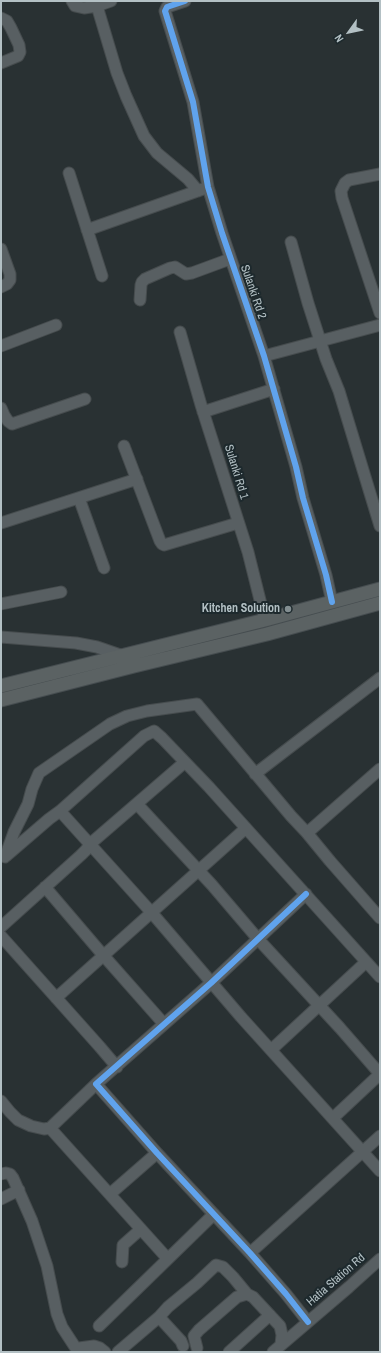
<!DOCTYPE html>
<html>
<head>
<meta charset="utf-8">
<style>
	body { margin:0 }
	#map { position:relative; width:381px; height:1353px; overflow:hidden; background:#293133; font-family:"Archivo Narrow",sans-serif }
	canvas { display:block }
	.frame { position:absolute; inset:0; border:2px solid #b3c0c4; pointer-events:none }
	.north { position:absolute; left:329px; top:12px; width:40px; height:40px; -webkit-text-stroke:3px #1d292d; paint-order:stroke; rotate:237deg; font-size:11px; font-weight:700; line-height:16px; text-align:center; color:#b3c0c4 }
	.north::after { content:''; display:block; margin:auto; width:14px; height:18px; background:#b3c0c4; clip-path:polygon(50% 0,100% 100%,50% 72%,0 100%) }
</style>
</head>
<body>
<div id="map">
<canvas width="381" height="1353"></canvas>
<div class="frame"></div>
<div class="north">N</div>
</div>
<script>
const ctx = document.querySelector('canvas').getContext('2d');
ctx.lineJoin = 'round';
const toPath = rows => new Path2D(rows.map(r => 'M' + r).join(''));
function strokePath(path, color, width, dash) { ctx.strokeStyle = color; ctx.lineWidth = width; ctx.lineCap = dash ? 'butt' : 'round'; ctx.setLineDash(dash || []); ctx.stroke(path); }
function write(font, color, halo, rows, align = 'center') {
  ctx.font = font + ' "Archivo Narrow",sans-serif'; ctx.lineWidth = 4; ctx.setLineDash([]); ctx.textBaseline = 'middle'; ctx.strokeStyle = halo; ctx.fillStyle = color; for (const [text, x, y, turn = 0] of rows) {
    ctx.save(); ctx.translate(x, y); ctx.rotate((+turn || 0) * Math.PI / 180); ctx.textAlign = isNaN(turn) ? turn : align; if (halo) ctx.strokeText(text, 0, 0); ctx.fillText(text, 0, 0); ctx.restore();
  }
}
const minor = toPath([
	[72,1,75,6,84,8,97,6,111,1],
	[185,1,167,7,165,11,193,102,208,187,222,233,264,356,296,467,303,498,326,575,332,602],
	[97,6,117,73,126,96,144,136,157,153,188,179,198,191],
	[1,18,7,21,11,28,19,45,20,52,18,56,1,63],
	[69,173,102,276],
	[380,174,349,180,345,183,341,191,342,198,380,313],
	[87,230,203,189],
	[291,242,308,303,326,359,339,391,380,526],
	[1,249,10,274,10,280,7,284,1,287],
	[140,300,141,285,142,282,145,279,170,268,175,267,186,274,192,273,230,259],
	[180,332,201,405,248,552,265,620],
	[1,346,56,325],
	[264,356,380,325],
	[1,408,4,415,8,421,12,424,85,399],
	[203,412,274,389],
	[124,446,160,541,162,544,164,545,238,523],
	[79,498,104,568],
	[1,523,137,479],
	[1,604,61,592],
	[1,637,76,643,97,647,123,656],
	[255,774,380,678],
	[137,804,212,885,258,939,340,1028,380,1074],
	[60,811,152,913,241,1017,380,1171],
	[307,833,380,769],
	[6,856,49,819,60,811,144,736,154,731,162,738,209,787,380,977],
	[5,857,14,832,28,804,32,789,39,773,110,724,127,716,147,711,197,704,291,816,307,833,330,861,380,918],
	[45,887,103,955,164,1024],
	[306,894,211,983,96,1084,157,1153,250,1253,286,1294,308,1322],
	[1,927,81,855,86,850,90,844,185,762],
	[1,936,100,1047,117,1067],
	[56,998,246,828],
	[271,1050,366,962],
	[1,1101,10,1112,18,1120,31,1126,44,1129,50,1128,96,1084],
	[333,1118,380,1074],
	[50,1128,167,1258],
	[1,1174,6,1173,10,1174,13,1178,32,1221,47,1266,57,1314,62,1327,75,1347,79,1348,94,1346,100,1348,105,1352],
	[110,1194,157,1153],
	[1,1199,19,1190],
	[250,1253,380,1136],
	[122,1262,123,1245,141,1229],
	[159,1317,168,1307,197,1283,216,1265,223,1267,233,1277,247,1294],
	[99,1326,214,1214],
	[197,1348,194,1336,199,1330,237,1297,247,1294,253,1297,280,1326,282,1335,281,1344],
	[118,1352,159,1317,181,1341,183,1346],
	[229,1352,270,1315],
	[273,1352,349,1287,380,1259]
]);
const major = toPath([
	[1,686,265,620,380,589],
	[1,700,134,666,267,634,380,603]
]);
const cycleway = toPath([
	[185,1,167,7,165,11,193,102,208,187,222,233,264,356,296,467,303,498,326,575,332,602],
	[306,894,211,983,96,1084,157,1153,250,1253,286,1294,308,1322]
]);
const markers = [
	[288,609,4,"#838e91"]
];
const streetNames = [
	["Sulanki Rd 2",253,292,71],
	["Sulanki Rd 1",236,472,73],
	["Hatia Station Rd",336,1280,-41]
];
const poiNames = [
	["Kitchen Solution",280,609]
];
strokePath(minor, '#464c4e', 13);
strokePath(major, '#464d50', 15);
strokePath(minor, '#585f62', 11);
strokePath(major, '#5b6263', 13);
strokePath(cycleway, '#60a3ed', 6);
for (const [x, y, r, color] of markers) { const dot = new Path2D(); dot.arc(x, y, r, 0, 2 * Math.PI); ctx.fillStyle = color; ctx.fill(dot); strokePath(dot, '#1d292d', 1.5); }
write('12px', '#b3c0c4', '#1d292d', streetNames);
write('bold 12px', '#b3c0c4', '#1d292d', poiNames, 'right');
</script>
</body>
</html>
